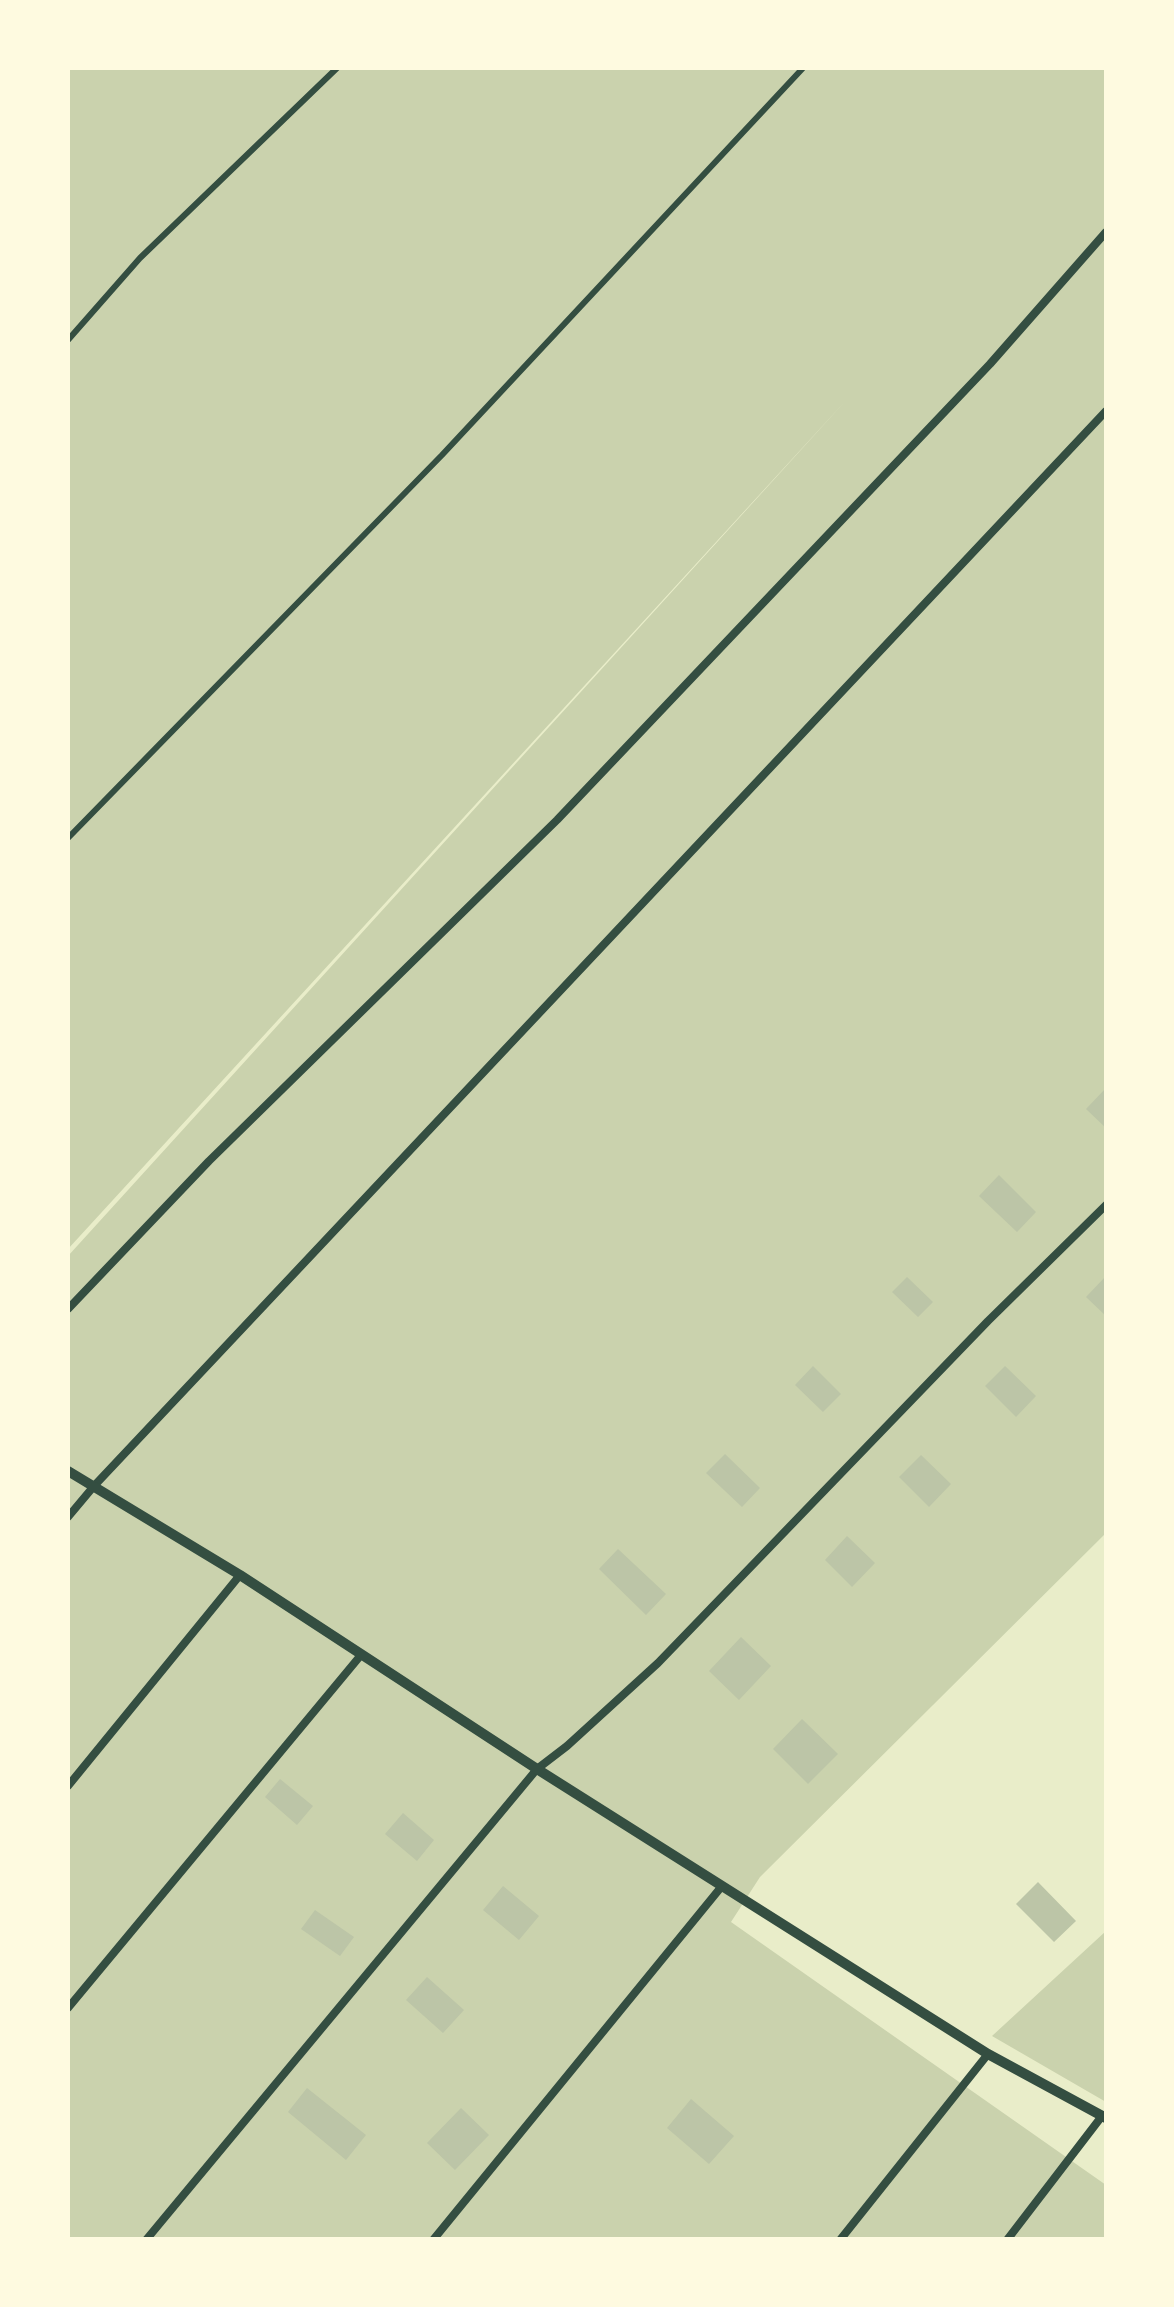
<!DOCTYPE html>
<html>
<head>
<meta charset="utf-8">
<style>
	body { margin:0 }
	#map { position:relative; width:1174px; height:2307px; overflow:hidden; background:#e9edc9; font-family:"PT Sans",sans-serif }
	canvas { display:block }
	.frame { position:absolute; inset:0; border:70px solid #fefae0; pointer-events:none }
</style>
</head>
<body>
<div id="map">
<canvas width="1174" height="2307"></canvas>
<div class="frame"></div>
</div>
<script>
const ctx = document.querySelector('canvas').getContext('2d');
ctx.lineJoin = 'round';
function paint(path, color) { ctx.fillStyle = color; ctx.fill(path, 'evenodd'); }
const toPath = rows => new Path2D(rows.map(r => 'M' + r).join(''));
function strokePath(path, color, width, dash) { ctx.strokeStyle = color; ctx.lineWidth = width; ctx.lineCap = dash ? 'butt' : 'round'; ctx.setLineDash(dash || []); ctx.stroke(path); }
const green = toPath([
	[68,68,1106,68,1106,1533,760,1877,731,1922,1106,2185,1106,2239,68,2239,68,1256,849,397,68,1249],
	[1106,1931,1106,2102,992,2036]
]);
const building = toPath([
	[1106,1088,1106,1128,1086,1109],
	[999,1175,1036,1212,1017,1232,979,1196],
	[1106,1276,1106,1316,1086,1297],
	[907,1277,933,1302,918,1317,892,1292],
	[813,1366,841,1394,823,1412,795,1385],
	[1005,1366,1036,1396,1016,1417,985,1386],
	[725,1454,760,1488,742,1507,706,1473],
	[921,1455,951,1484,929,1507,899,1477],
	[847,1536,875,1563,852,1587,825,1560],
	[618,1549,666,1594,646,1615,599,1569],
	[741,1637,771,1666,739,1700,709,1671],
	[802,1719,838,1754,808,1784,773,1749],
	[280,1779,313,1806,297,1825,265,1797],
	[403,1813,434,1840,417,1861,385,1834],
	[1038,1882,1076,1921,1054,1942,1016,1904],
	[503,1886,539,1916,519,1940,483,1910],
	[315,1910,354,1937,340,1956,301,1929],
	[427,1977,464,2010,443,2033,406,2000],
	[307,2088,366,2135,346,2160,288,2112],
	[691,2099,734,2136,709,2164,667,2128],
	[461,2108,489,2135,455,2170,427,2143]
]);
const path = toPath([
	[68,340,140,258,337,68],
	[68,838,442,455,803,68]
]);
const service = toPath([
	[68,1309,209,1161,557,820,990,364,1106,232],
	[68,1517,94,1486,1106,411],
	[68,1786,240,1575],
	[68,2008,361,1655],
	[146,2240,537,1769,567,1746,658,1663,988,1321,1106,1205],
	[433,2240,722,1886],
	[840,2240,988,2054],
	[1007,2240,1102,2116]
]);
const minor = toPath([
	[68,1471,240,1575,537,1769,988,2054,1106,2118]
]);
paint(green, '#cad2ad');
paint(building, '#bcc5a7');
strokePath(path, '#344e41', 6);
strokePath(service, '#344e41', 8);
strokePath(minor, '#344e41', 10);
</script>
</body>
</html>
